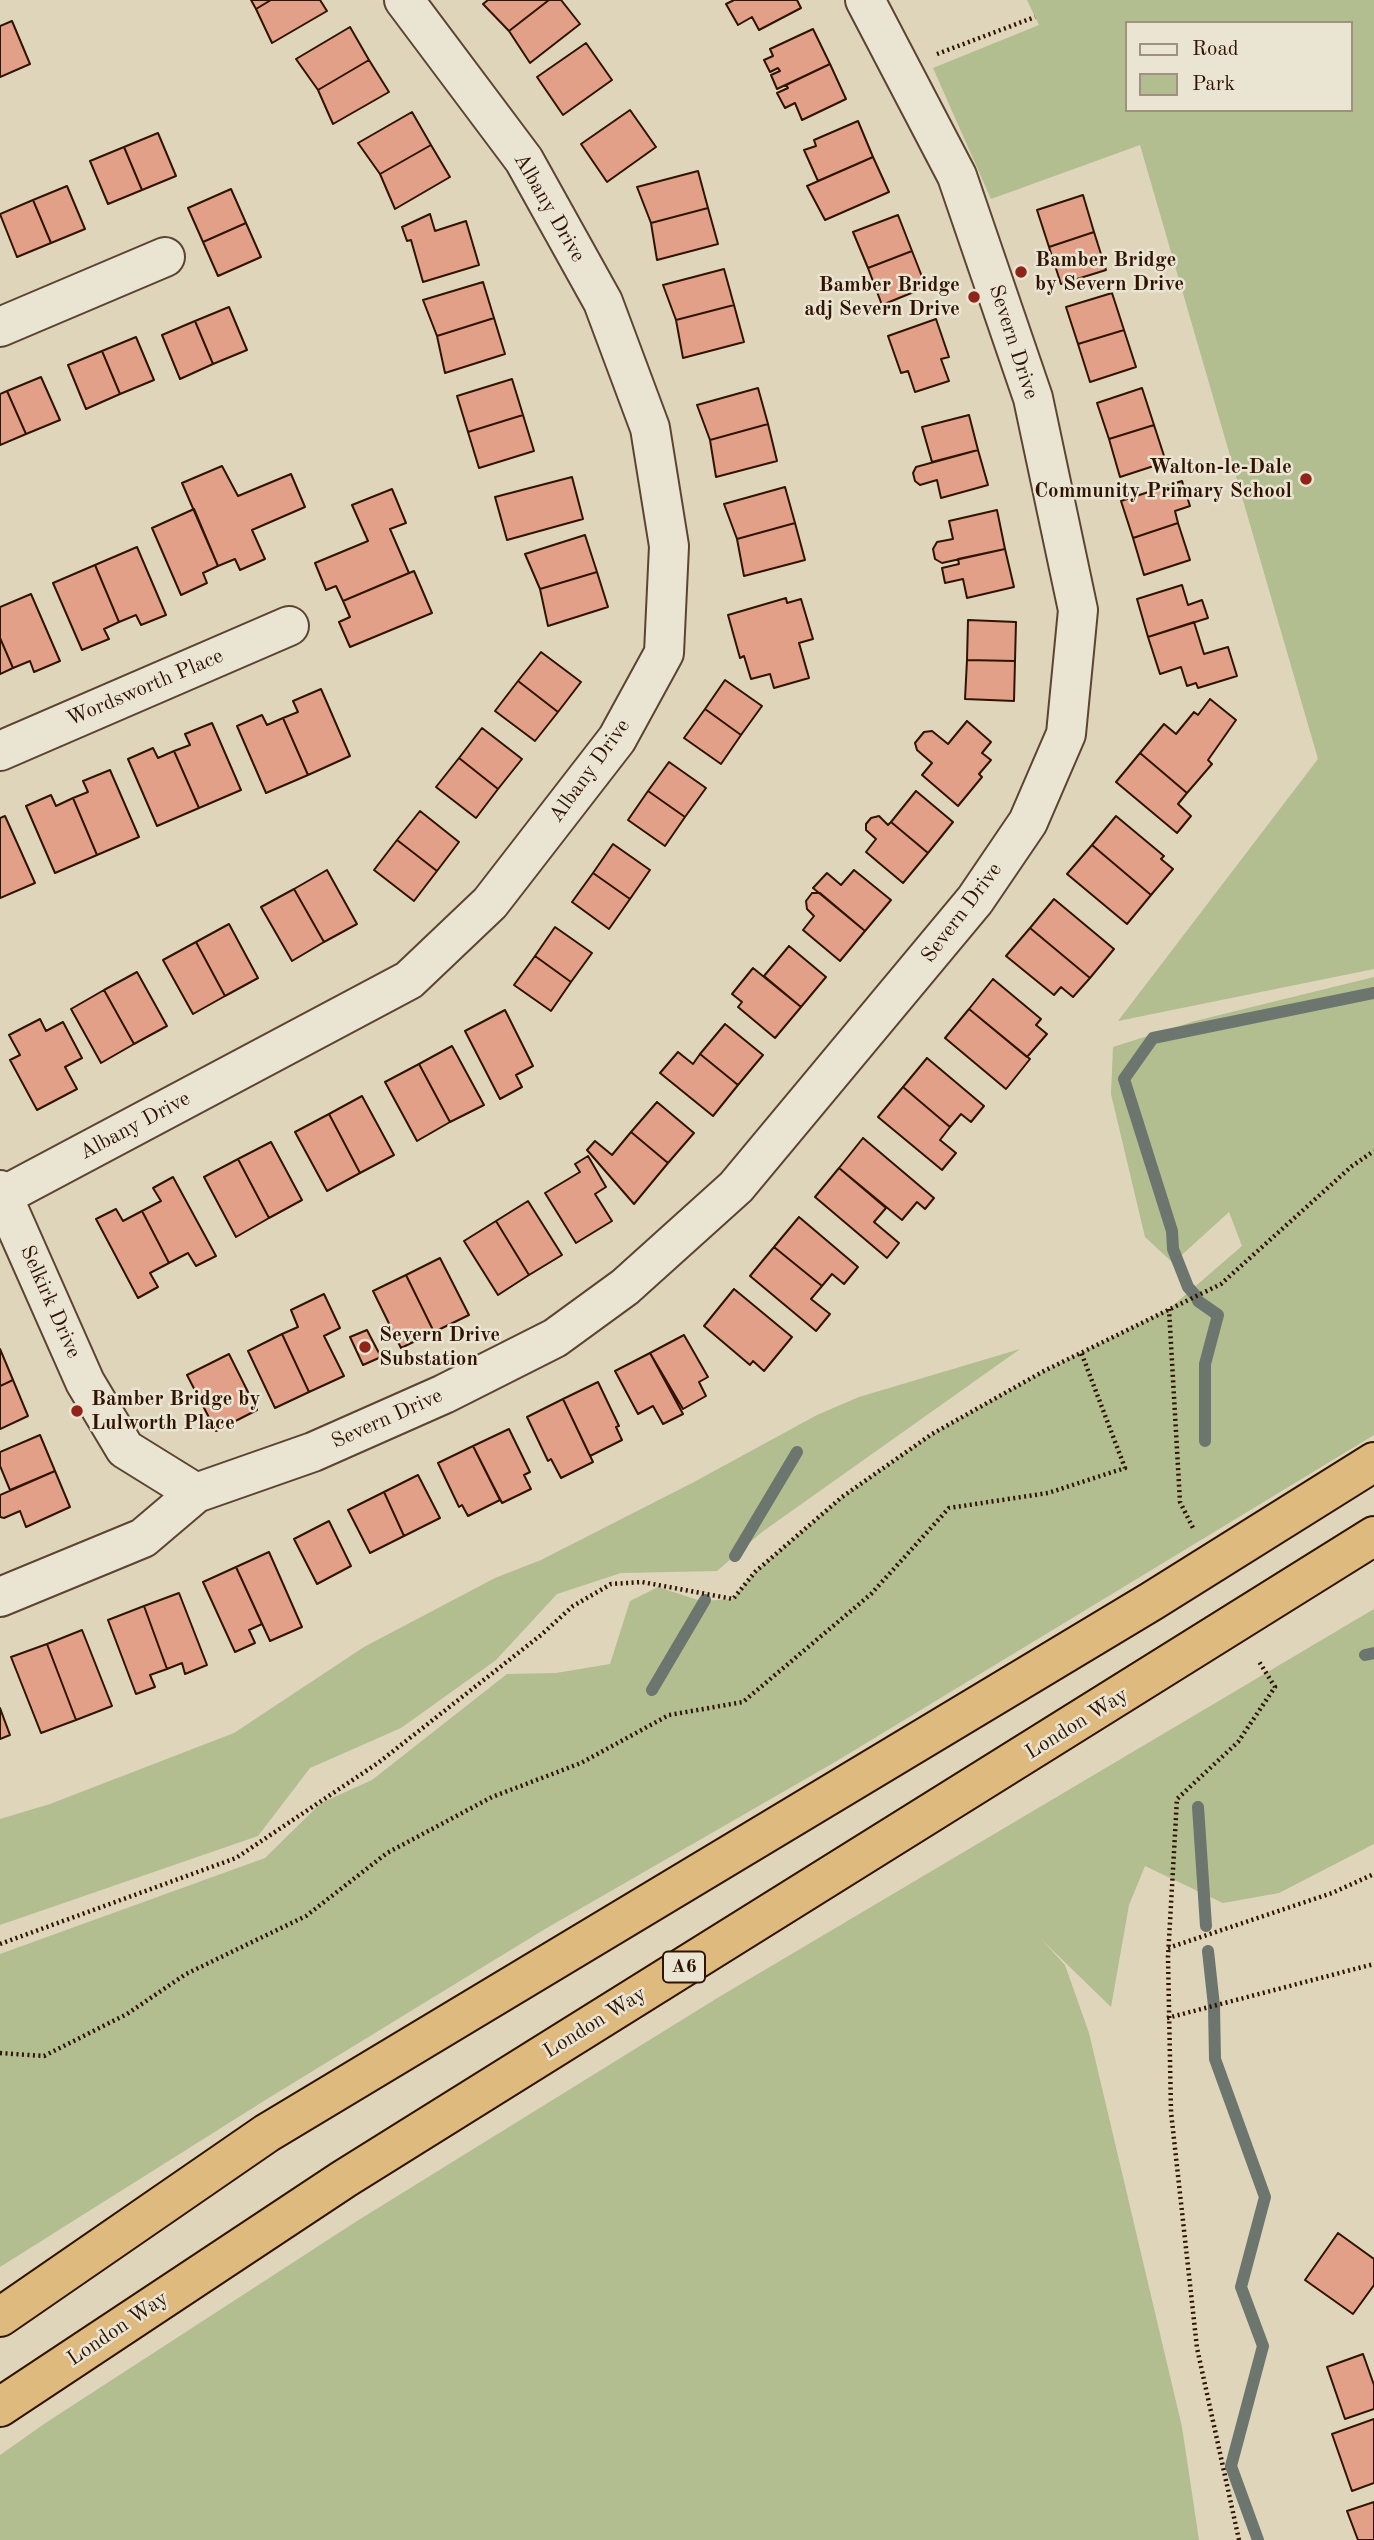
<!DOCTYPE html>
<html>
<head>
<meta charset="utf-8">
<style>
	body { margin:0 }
	#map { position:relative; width:1374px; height:2540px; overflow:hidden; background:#ded5bb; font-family:"Old Standard TT",serif }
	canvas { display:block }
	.legend { position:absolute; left:1125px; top:21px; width:228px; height:91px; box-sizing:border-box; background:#eae4d3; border:2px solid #a0917f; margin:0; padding:9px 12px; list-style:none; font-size:21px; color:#301401 }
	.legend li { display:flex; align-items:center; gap:14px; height:35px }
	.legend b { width:35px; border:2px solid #a0917f }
</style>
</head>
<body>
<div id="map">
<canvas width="1374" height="2540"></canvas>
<ul class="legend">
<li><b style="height:9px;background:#eae4d3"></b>Road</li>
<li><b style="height:19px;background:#b2bd90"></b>Park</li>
</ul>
</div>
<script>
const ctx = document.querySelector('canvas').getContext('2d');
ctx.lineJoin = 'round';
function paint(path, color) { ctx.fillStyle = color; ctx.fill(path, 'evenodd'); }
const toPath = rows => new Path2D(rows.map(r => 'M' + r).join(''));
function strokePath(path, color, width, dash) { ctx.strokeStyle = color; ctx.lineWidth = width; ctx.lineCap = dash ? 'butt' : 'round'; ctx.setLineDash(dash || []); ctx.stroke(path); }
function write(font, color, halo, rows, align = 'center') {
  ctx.font = font + ' "Old Standard TT",serif'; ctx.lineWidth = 5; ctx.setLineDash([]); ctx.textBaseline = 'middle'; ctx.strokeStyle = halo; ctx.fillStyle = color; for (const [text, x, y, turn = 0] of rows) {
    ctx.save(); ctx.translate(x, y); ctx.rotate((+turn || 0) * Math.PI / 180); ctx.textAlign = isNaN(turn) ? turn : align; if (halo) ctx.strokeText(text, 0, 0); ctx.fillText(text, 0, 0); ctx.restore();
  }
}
const green = toPath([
	[1027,0,1374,0,1374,969,1118,1021,1318,759,1140,145,991,199,933,68,1039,25],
	[1127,23,1351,23,1351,110,1127,110],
	[1374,977,1374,1435,835,1762,545,1929,267,2099,0,2267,0,1954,265,1858,321,1803,372,1780,507,1674,556,1673,610,1664,630,1601,658,1587,701,1601,733,1599,755,1572,842,1497,932,1434,1044,1371,1169,1309,1242,1246,1229,1212,1173,1263,1145,1237,1111,1094,1113,1047,1195,1021],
	[1020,1349,762,1532,717,1571,621,1573,557,1594,496,1660,401,1728,310,1768,258,1836,0,1925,0,1819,50,1804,234,1733,364,1647,495,1578,541,1560,694,1482,817,1415,859,1397],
	[1374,1609,1374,1844,1279,1893,1223,1903,1145,1866,1129,1905,1111,2007,1042,1940,1065,1965,1089,2033,1182,2427,1199,2540,0,2540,0,2455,47,2422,357,2221,719,1997]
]);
const stream = toPath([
	[1195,1295,1188,1287,1173,1249,1172,1231,1124,1079,1153,1038,1374,993],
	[1198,1301,1218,1315,1205,1364,1205,1441],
	[735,1556,797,1452],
	[1365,1655,1374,1653],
	[652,1690,705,1600],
	[1198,1807,1206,1926],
	[1208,1951,1214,2006,1215,2059,1265,2197,1241,2287,1263,2346,1231,2466,1258,2540]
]);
const building = toPath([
	[251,0,271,0,256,9,251,0],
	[271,0,320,0,327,11,272,43,256,9,271,0],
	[488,0,549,0,509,31,483,4,488,0],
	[549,0,561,0,580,24,530,63,509,31,549,0],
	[734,0,797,0,801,8,759,30,752,17,738,25,726,4,734,0],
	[12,21,30,64,0,77,0,26,12,21],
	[350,27,369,60,318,90,296,59,350,27],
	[813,29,830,64,777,89,771,75,780,71,778,68,770,72,764,60,773,56,770,49,813,29],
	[586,43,612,80,563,115,537,77,586,43],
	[369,60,389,92,333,124,318,90,369,60],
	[830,64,846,99,802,120,795,103,785,108,777,93,788,88,786,85,830,64],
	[630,110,656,147,607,182,581,144,630,110],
	[412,112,431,145,380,174,358,143,412,112],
	[858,121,873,157,818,181,804,150,816,146,814,140,858,121],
	[158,133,176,176,142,190,124,147,158,133],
	[431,145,450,177,395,209,380,174,431,145],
	[124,147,142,190,108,204,90,161,124,147],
	[873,157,889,192,825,220,807,186,873,157],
	[698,171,708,208,651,223,637,187,698,171],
	[67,186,85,229,51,243,33,200,67,186],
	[231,189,246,223,203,242,188,208,231,189],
	[1083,195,1094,232,1049,247,1037,210,1083,195],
	[33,200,51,243,17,257,0,214,33,200],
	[708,208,718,244,657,260,651,223,708,208],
	[430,214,435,231,466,221,479,265,423,282,411,240,407,241,402,227,430,214],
	[898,215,912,251,868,268,853,232,898,215],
	[246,223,261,257,218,276,203,242,246,223],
	[1094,232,1106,270,1061,284,1049,247,1094,232],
	[912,251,926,287,882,305,868,268,912,251],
	[724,269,734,305,676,320,663,285,724,269],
	[483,282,494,318,437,336,423,300,483,282],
	[1112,293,1124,330,1078,344,1066,307,1112,293],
	[734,305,744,342,683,358,676,320,734,305],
	[229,307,247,350,213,364,195,321,229,307],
	[494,318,505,354,445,373,437,336,494,318],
	[936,319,949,357,941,359,949,381,915,392,908,371,901,373,888,336,936,319],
	[195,321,213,364,180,379,162,335,195,321],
	[1124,330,1136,367,1090,382,1078,344,1124,330],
	[136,337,154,380,120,394,102,351,136,337],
	[102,351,120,394,86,409,68,365,102,351],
	[41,377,60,420,26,434,7,391,41,377],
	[512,379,523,415,468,432,457,396,512,379],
	[758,388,768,424,710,440,697,405,758,388],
	[1142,388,1154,425,1109,439,1097,403,1142,388],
	[7,391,26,434,0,445,0,394,7,391],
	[523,415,534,451,479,468,468,432,523,415],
	[969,415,978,450,932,462,922,427,969,415],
	[768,424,777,461,716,477,710,440,768,424],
	[1154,425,1166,462,1120,477,1109,439,1154,425],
	[978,450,988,485,941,498,937,480,920,485,915,481,913,473,916,467,978,450],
	[222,466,238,496,291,474,305,507,252,530,265,559,240,570,235,559,218,566,182,483,222,466],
	[572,477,583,519,507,540,495,497,572,477],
	[1182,481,1190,506,1175,511,1178,523,1133,538,1121,501,1182,481],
	[785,487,795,523,737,539,724,504,785,487],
	[392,489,406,523,390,529,409,573,343,601,336,586,326,590,315,563,368,541,352,505,392,489],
	[194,509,218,566,203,573,207,583,181,595,152,528,194,509],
	[997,510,1005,549,942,563,935,559,933,549,937,542,953,539,949,521,997,510],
	[795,523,805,560,744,576,737,539,795,523],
	[1178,523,1190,560,1144,575,1133,538,1178,523],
	[585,535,597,572,540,589,525,554,585,535],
	[137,547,166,615,141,625,136,615,119,622,95,565,137,547],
	[1005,549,1014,587,967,598,963,579,945,583,942,568,959,564,958,559,1005,549],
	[95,565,119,622,104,629,109,639,82,650,53,583,95,565],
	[414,571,432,613,350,647,339,622,350,617,343,601,414,571],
	[597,572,608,607,548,626,540,589,597,572],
	[1182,585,1188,605,1202,600,1208,618,1148,637,1137,599,1182,585],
	[31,594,60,661,34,672,30,661,13,668,0,638,0,607,31,594],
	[786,598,787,603,801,599,813,639,799,643,809,678,774,688,770,674,751,679,744,656,740,658,728,615,786,598],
	[968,620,1016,622,1015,661,967,660,968,620],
	[1194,622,1204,654,1228,647,1237,676,1198,688,1196,683,1187,686,1181,667,1160,674,1148,637,1194,622],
	[0,638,13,668,0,674,0,638],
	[541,652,581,682,558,712,518,681,541,652],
	[967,660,1015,661,1014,701,965,699,967,660],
	[725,680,762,706,741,735,705,709,725,680],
	[518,681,558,712,535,741,495,711,518,681],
	[321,689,350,756,308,775,283,718,298,712,293,701,321,689],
	[1210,699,1236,720,1208,760,1212,764,1187,793,1140,753,1164,724,1176,734,1194,712,1198,715,1210,699],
	[705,709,741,735,721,764,684,738,705,709],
	[262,715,267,725,283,718,308,775,266,793,237,726,262,715],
	[967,721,991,742,982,753,991,760,979,774,982,777,958,806,922,775,932,763,917,750,915,743,924,732,932,731,948,744,967,721],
	[212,723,241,790,199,808,174,751,190,745,185,734,212,723],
	[482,728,522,759,498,789,459,758,482,728],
	[153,748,158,758,174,751,199,808,157,826,128,759,153,748],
	[1140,753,1187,793,1178,804,1191,816,1177,833,1116,782,1140,753],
	[459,758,498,789,476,818,436,787,459,758],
	[669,762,706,788,685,817,648,791,669,762],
	[110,770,139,837,97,855,73,798,88,792,83,781,110,770],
	[648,791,685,817,665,846,628,820,648,791],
	[916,791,953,822,928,853,891,822,916,791],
	[51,795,56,806,73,798,97,855,55,873,26,806,51,795],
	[420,811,459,842,437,871,397,840,420,811],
	[5,816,35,883,0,898,0,818,5,816],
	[879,816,888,825,891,822,928,853,903,883,866,852,876,839,866,830,866,824,871,818,879,816],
	[1116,816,1164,856,1161,859,1173,869,1151,895,1092,845,1116,816],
	[397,840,437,871,414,901,374,870,397,840],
	[613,844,650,870,630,899,593,873,613,844],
	[1092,845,1151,895,1127,924,1067,874,1092,845],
	[327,870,357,924,324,942,294,889,327,870],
	[854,870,891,900,865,931,813,888,827,873,841,885,854,870],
	[593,873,630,899,609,929,572,902,593,873],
	[294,889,324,942,292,961,261,907,294,889],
	[812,893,820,893,865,931,840,961,803,930,814,916,807,909,806,901,812,893],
	[1054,899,1114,949,1090,978,1030,928,1054,899],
	[229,924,258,978,225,996,196,942,229,924],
	[555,927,592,953,571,982,535,956,555,927],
	[1030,928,1090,978,1073,997,1061,987,1054,995,1006,956,1030,928],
	[196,942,225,996,193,1014,163,960,196,942],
	[789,946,826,977,801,1007,764,976,789,946],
	[535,956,571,982,551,1011,514,985,535,956],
	[753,968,801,1007,775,1038,738,1007,742,1002,732,994,753,968],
	[137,972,167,1026,134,1044,104,990,137,972],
	[993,979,1041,1019,1036,1025,1047,1034,1027,1057,969,1009,993,979],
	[104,990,134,1044,101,1063,71,1009,104,990],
	[969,1009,1030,1059,1006,1089,945,1038,969,1009],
	[505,1010,533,1066,516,1075,522,1087,500,1099,465,1031,505,1010],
	[40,1019,46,1031,63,1022,82,1058,65,1067,77,1089,37,1110,10,1060,20,1055,9,1035,40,1019],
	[725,1024,763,1055,738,1085,700,1054,725,1024],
	[452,1046,484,1105,450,1122,419,1064,452,1046],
	[678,1052,693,1064,700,1054,738,1085,713,1116,660,1073,678,1052],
	[927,1058,984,1106,971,1122,961,1114,950,1127,903,1087,927,1058],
	[419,1064,450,1122,417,1141,385,1082,419,1064],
	[903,1087,950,1127,940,1140,956,1153,942,1170,878,1117,903,1087],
	[362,1096,394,1155,360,1173,329,1114,362,1096],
	[657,1102,694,1133,668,1163,631,1132,657,1102],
	[329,1114,360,1173,327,1191,295,1132,329,1114],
	[631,1132,668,1163,634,1204,587,1150,595,1141,612,1155,631,1132],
	[863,1138,934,1198,925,1209,917,1202,902,1220,839,1168,863,1138],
	[271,1142,302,1200,269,1218,238,1159,271,1142],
	[588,1156,606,1187,595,1194,612,1221,576,1243,545,1193,580,1172,575,1164,588,1156],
	[238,1159,269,1218,236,1237,204,1177,238,1159],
	[839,1168,886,1208,874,1222,899,1243,887,1258,815,1197,839,1168],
	[173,1177,216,1256,196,1266,188,1253,169,1263,142,1211,161,1201,153,1188,173,1177],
	[528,1201,562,1255,529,1275,496,1221,528,1201],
	[116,1209,123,1221,142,1211,169,1263,150,1273,158,1287,138,1298,96,1219,116,1209],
	[799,1217,858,1267,844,1284,832,1274,822,1286,774,1247,799,1217],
	[496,1221,529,1275,498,1295,464,1241,496,1221],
	[774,1247,822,1286,811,1299,830,1314,816,1331,750,1276,774,1247],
	[440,1258,469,1315,434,1332,406,1275,440,1258],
	[406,1275,434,1332,401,1348,373,1291,406,1275],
	[734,1289,792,1337,764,1371,753,1361,750,1365,704,1326,734,1289],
	[324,1294,340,1328,324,1336,344,1376,309,1392,282,1334,298,1327,291,1310,324,1294],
	[367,1330,381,1357,363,1365,350,1337,367,1330],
	[282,1334,309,1392,275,1408,248,1351,282,1334],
	[684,1335,708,1377,699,1382,706,1396,683,1409,650,1353,684,1335],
	[0,1349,13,1380,0,1386,0,1349],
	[650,1353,683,1414,663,1424,653,1406,638,1414,615,1371,650,1353],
	[229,1354,257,1410,216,1431,187,1375,229,1354],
	[13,1380,28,1416,0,1429,0,1386,13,1380],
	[598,1382,619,1426,616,1427,622,1440,590,1456,563,1399,598,1382],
	[563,1399,593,1462,561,1478,551,1459,548,1461,527,1417,563,1399],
	[509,1429,530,1472,524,1475,531,1489,502,1503,473,1446,509,1429],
	[40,1435,55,1471,10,1490,0,1466,0,1452,40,1435],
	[473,1446,500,1500,468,1516,462,1505,459,1507,438,1463,473,1446],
	[55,1471,70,1507,26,1527,20,1511,4,1518,0,1517,0,1495,55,1471],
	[418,1475,440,1518,404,1536,384,1492,418,1475],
	[384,1492,404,1536,370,1553,348,1510,384,1492],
	[329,1521,351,1566,317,1584,294,1539,329,1521],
	[269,1552,302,1627,270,1641,236,1567,269,1552],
	[236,1567,262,1624,249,1630,255,1643,235,1652,203,1582,236,1567],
	[179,1593,207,1665,185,1674,182,1663,167,1669,144,1606,179,1593],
	[144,1606,167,1669,150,1675,155,1687,136,1694,108,1620,144,1606],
	[82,1630,112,1706,76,1720,47,1644,82,1630],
	[47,1644,76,1720,41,1733,11,1657,47,1644],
	[0,1708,10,1735,0,1739,0,1708],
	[1338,2233,1374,2259,1374,2285,1353,2314,1305,2280,1338,2233],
	[1363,2354,1374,2385,1374,2409,1345,2419,1327,2367,1363,2354],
	[1374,2419,1374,2483,1352,2491,1332,2434,1374,2419],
	[1374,2502,1374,2540,1358,2540,1347,2511,1374,2502]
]);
const path = toPath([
	[937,54,1035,17],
	[1169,1309,1180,1502,1193,1528],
	[0,1944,236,1858,378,1763,541,1635,573,1606,611,1584,642,1582,733,1599,755,1572,842,1497,932,1434,1044,1371,1221,1284,1352,1166,1374,1151],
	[1168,1948,1332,1893,1374,1874],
	[1167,2018,1374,1964],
	[0,2053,44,2056,127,2014,186,1974,306,1916,387,1853,492,1797,581,1763,669,1715,743,1702,871,1594,949,1508,1048,1493,1125,1468,1081,1352],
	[1239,2540,1197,2348,1171,2112,1168,1957,1177,1799,1238,1742,1275,1687,1258,1660]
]);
const minor = toPath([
	[0,327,165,257],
	[0,751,289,626],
	[0,1190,85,1382,125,1449,196,1493],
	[3,1196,409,980,490,903,617,739,664,653,669,546,650,428,603,302,524,160,404,0],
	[0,1597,143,1538,196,1493,313,1452,444,1394,555,1338,625,1287,736,1187,975,900,1028,822,1066,734,1078,610,1033,398,957,176,865,0]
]);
const highway = toPath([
	[0,2317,267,2133,1152,1601,1374,1462],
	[0,2407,344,2179,1374,1536]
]);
const markers = [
	[1021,272,7,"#8f2418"],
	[974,297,7,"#8f2418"],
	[1306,479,7,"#8f2418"],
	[365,1347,7,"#8f2418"],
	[77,1411,7,"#8f2418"]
];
const shields = [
	[684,1967,42]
];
const shieldNames = [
	["A6",684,1967]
];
const streetNames = [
	["Albany Drive",549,208,60],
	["Severn Drive",1013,342,72],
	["Wordsworth Place",145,688,-23],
	["Albany Drive",590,771,-54],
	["Severn Drive",962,913,-53],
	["Albany Drive",135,1126,-28],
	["Selkirk Drive",50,1302,66],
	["Severn Drive",387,1419,-24],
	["London Way",1077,1724,-32],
	["London Way",595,2023,-32],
	["London Way",118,2329,-34]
];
const poiNames = [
	["Bamber Bridge",1035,260],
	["by Severn Drive",1035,284],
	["Bamber Bridge",960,285,"right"],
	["adj Severn Drive",960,309,"right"],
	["Walton-le-Dale",1292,467,"right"],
	["Community Primary School",1292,491,"right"],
	["Severn Drive",379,1335],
	["Substation",379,1359],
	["Bamber Bridge by",91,1399],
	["Lulworth Place",91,1423]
];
paint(green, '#b2bd90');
strokePath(stream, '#6d756f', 12);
paint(building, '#e1a087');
strokePath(building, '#301401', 2);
strokePath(minor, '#5c4430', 42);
strokePath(highway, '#301401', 42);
strokePath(path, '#301401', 4.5, [2, 3.5]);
strokePath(minor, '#eae4d3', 38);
strokePath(highway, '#dfba7e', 38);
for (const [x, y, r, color] of markers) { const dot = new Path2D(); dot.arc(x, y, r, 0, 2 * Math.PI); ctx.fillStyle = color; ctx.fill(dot); strokePath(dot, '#eae4d3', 2.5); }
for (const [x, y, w] of shields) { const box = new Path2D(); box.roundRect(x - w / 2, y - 15.5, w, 31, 5); ctx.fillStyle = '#eae4d3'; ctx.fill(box); strokePath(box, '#301401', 2); }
write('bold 19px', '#301401', null, shieldNames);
write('21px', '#301401', '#eae4d3', streetNames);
write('bold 21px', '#301401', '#eae4d3', poiNames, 'left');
</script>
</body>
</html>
